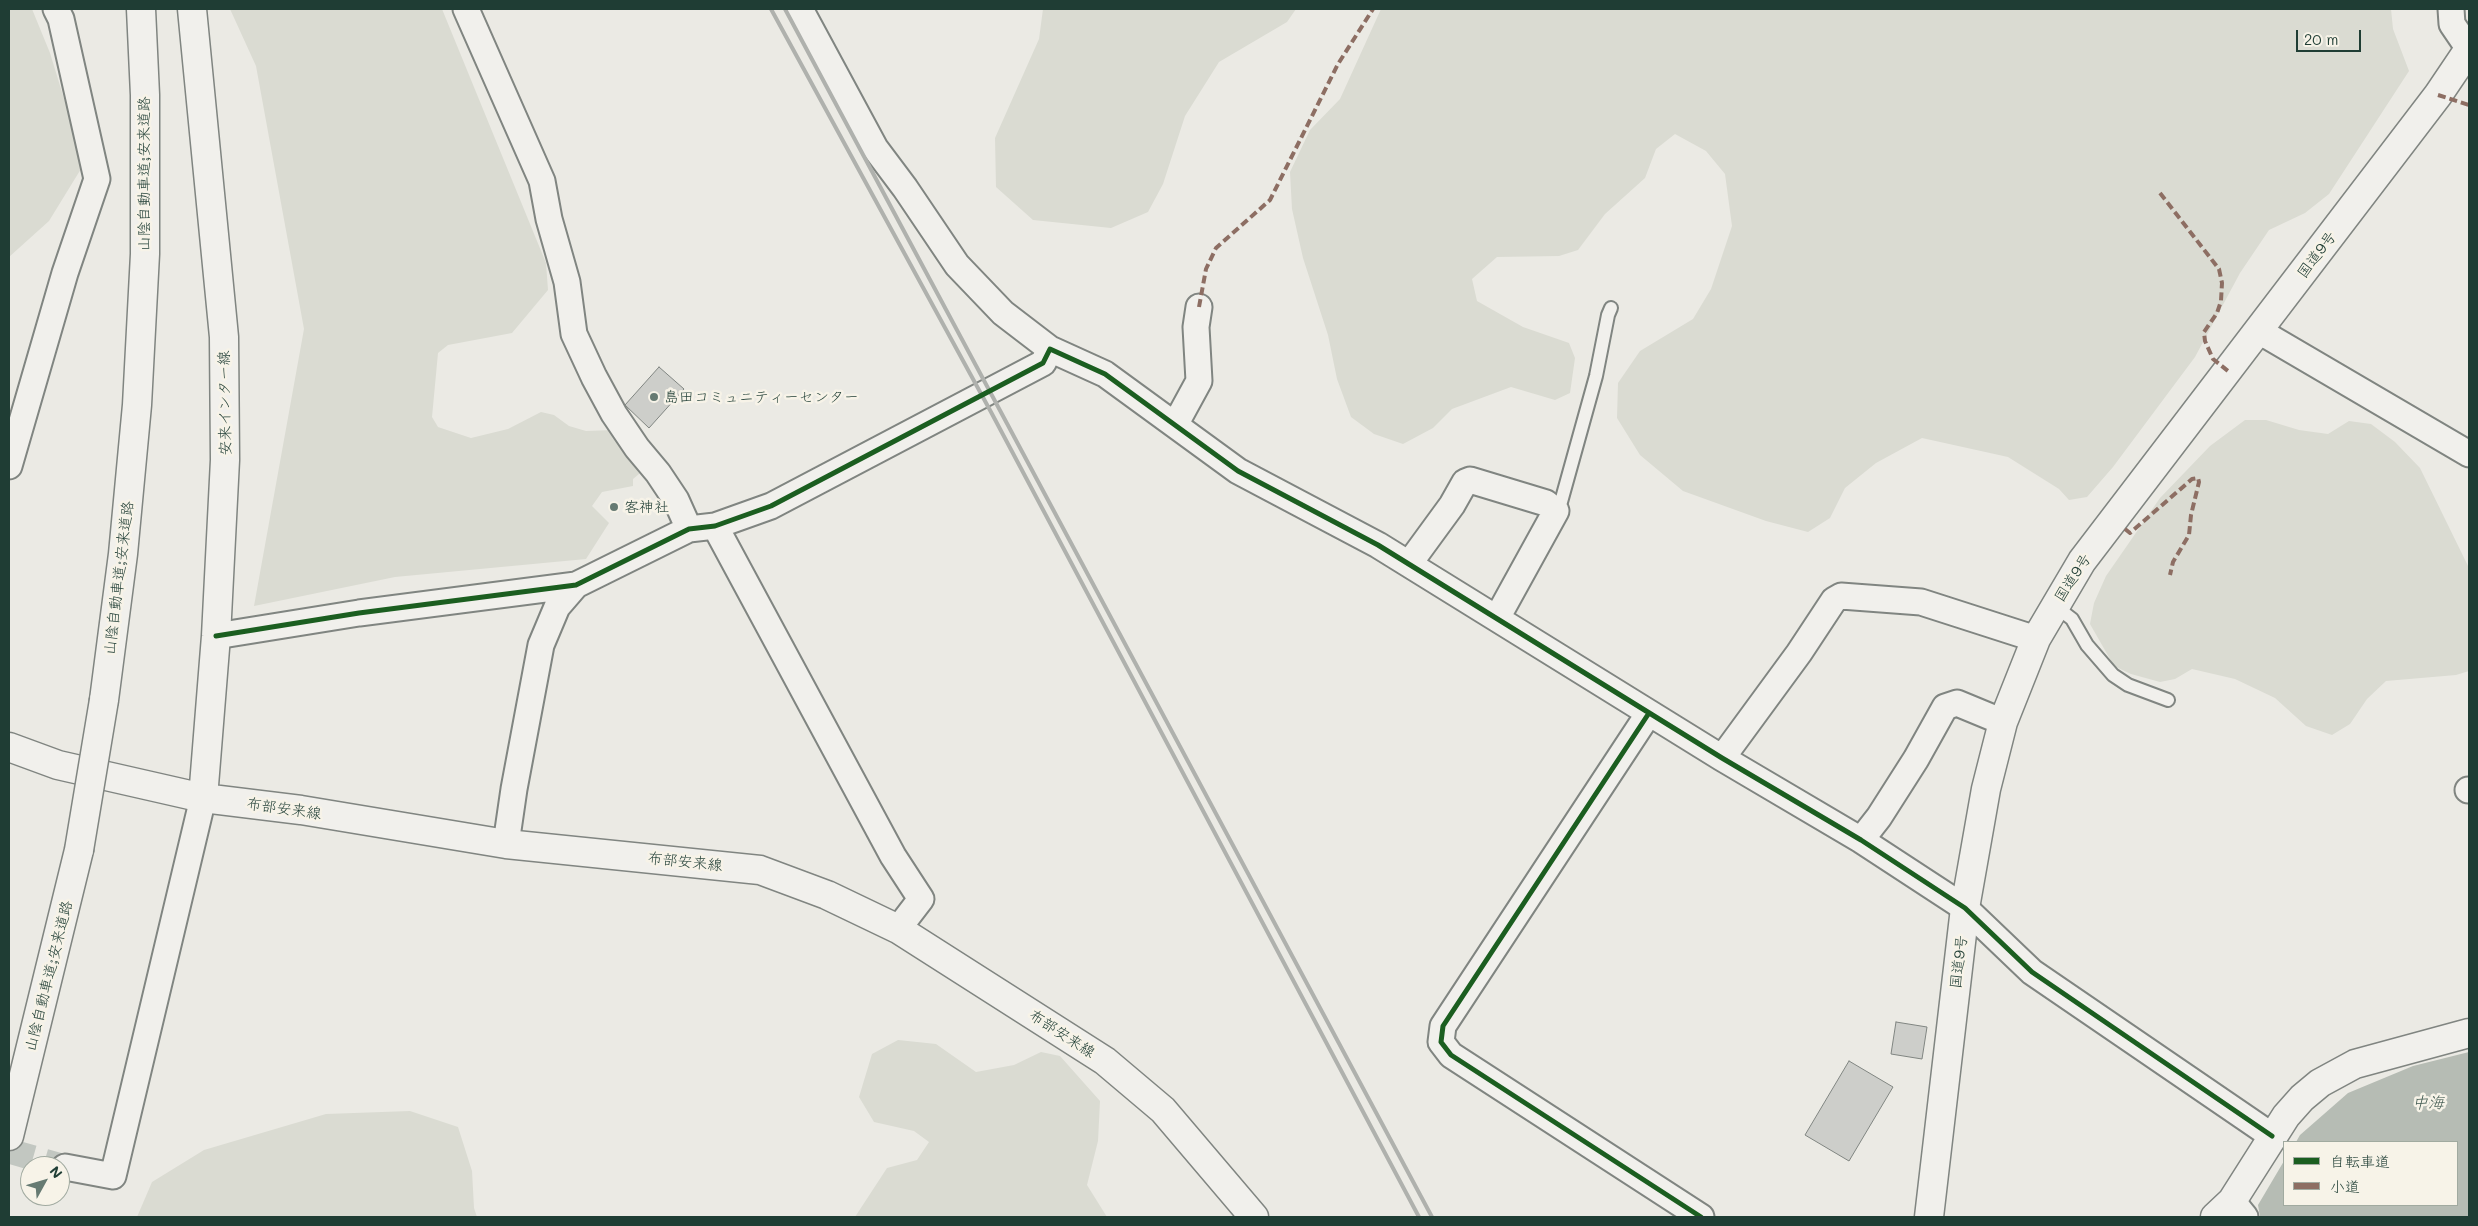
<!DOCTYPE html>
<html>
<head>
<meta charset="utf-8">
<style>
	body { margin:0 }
	#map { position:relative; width:2478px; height:1226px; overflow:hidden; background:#ebeae4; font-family:Mali,"Klee One",sans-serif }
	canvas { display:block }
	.frame { position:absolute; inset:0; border:10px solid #1f3d34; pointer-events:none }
	.legend { position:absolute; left:2283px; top:1141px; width:175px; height:65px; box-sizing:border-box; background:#f7f3e8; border:1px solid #a1aaa0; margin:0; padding:6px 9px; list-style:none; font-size:15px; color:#1f3d34 }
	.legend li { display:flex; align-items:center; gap:10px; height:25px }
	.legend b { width:25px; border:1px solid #a1aaa0 }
	.north { position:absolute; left:20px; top:1156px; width:50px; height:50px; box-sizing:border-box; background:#f7f3e8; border:1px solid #a1aaa0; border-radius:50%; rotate:51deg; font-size:14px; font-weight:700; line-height:20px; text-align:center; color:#1f3d34 }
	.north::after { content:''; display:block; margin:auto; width:18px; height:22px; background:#667a72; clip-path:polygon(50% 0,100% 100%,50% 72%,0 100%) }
	.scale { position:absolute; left:2296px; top:30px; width:65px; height:22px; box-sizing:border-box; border:2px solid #1f3d34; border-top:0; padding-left:6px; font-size:15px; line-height:18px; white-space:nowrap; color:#1f3d34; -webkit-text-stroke:4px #f7f3e8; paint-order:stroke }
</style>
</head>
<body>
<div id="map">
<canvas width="2478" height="1226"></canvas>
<div class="frame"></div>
<ul class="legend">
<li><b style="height:6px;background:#1b5e20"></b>自転車道</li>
<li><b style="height:6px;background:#8d6e63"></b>小道</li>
</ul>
<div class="north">N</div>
<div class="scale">20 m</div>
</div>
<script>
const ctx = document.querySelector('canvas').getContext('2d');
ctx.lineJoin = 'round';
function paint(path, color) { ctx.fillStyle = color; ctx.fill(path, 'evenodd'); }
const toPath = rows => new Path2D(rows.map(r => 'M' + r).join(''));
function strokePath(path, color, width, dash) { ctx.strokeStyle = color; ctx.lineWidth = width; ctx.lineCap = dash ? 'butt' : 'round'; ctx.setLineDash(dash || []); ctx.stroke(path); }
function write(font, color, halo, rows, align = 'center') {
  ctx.font = font + ' Mali,"Klee One",sans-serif'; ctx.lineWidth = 5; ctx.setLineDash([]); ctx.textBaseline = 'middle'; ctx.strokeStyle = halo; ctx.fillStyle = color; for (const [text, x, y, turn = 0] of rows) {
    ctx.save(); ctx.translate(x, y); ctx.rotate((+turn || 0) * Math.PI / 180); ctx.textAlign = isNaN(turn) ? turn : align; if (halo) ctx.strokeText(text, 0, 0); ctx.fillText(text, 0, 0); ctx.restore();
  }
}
const green = toPath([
	[9,9,32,9,50,53,84,164,49,221,9,257],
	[230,9,442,9,546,263,548,290,512,333,448,345,438,353,432,417,438,427,471,438,508,429,541,412,554,415,569,426,586,431,614,430,645,469,633,479,633,486,602,492,592,506,609,523,586,559,395,577,254,606,304,329,256,66],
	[1043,9,1296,9,1287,22,1219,62,1185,116,1163,184,1148,212,1111,228,1033,220,996,187,995,138,1039,39],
	[1381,9,2391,9,2393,29,2409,71,2329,194,2305,213,2269,230,2240,273,2195,357,2113,467,2087,497,2069,500,2059,489,2008,457,1922,438,1876,463,1845,488,1830,518,1808,532,1766,521,1683,491,1640,455,1617,418,1618,383,1640,351,1693,319,1711,289,1732,226,1725,174,1706,151,1675,134,1656,149,1645,178,1605,214,1578,250,1559,256,1497,257,1472,279,1477,301,1523,327,1569,343,1575,358,1570,393,1555,400,1511,387,1452,409,1433,428,1403,444,1374,434,1351,417,1337,379,1328,335,1303,258,1292,209,1290,172,1310,130,1340,99],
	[2245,420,2266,420,2299,430,2328,434,2349,421,2371,424,2395,442,2420,468,2469,568,2469,671,2456,675,2386,681,2367,699,2350,724,2332,735,2306,726,2275,698,2235,679,2192,669,2175,679,2160,682,2131,674,2114,666,2090,624,2094,603,2106,576,2160,498,2210,446],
	[898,1040,936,1044,976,1072,1014,1065,1041,1052,1060,1056,1100,1101,1098,1141,1087,1185,1107,1217,855,1217,887,1168,917,1160,929,1142,914,1131,874,1122,859,1097,872,1054],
	[410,1111,458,1127,472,1171,474,1208,477,1217,137,1217,152,1182,204,1150,326,1114]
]);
const water = toPath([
	[2469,1052,2469,1217,2260,1217,2258,1205,2284,1161,2284,1205,2457,1205,2457,1142,2296,1142,2300,1135,2348,1093,2413,1066]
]);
const building = toPath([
	[659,367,684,389,649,428,625,405,659,367],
	[1896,1022,1927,1027,1922,1059,1891,1054,1896,1022],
	[1849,1061,1893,1087,1849,1161,1805,1135,1849,1061]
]);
const streetTunnel = toPath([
	[9,1151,65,1167]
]);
const lane = toPath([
	[1561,502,1596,376,1608,315,1611,308],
	[2055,606,2072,619,2087,645,2113,675,2128,685,2168,700]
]);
const street = toPath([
	[466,9,542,181,549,219,567,282,574,334,594,377,614,414,637,448,658,473,676,500,689,529],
	[800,9,875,148,905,188,957,265,1003,313,1050,349],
	[2451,9,2452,24,2469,49],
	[2259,331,2469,454],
	[1175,425,1199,381,1196,327,1199,307],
	[9,466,65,273,97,179,61,19,56,9],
	[715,526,893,856,921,899,898,929],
	[1414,557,1452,505,1465,482,1470,480,1546,503,1556,511,1497,618],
	[216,636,359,613,576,585,689,529,715,526,771,506,1043,363,1050,349,1105,374,1238,471,1378,545,1722,758,1861,840,1965,908,2032,972,2272,1136],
	[1649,713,1443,1026,1441,1042,1451,1055,1701,1217],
	[1722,758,1799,653,1834,600,1841,596,1921,602,2036,639],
	[2468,790,2469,790],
	[1861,840,1879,817,1916,759,1945,707,1957,703,2003,722],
	[506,844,514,789,541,645,557,607,576,585],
	[65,1167,113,1176,203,798],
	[2232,1201,2245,1217]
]);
const secondary = toPath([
	[192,9,224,337,225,460,216,636,203,798],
	[9,747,58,765,203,798,301,810,506,844,760,870,827,895,898,929,1105,1061,1163,1110,1254,1217],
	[2215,1217,2232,1201,2286,1116,2302,1098,2320,1083,2355,1064,2469,1033]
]);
const highway = toPath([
	[104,700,123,554,137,405,145,254,145,95,141,9],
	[9,1136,79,850],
	[1929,1217,1965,908,1986,789,2003,722,2036,639,2082,561,2438,95,2469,49]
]);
const rail = toPath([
	[771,9,991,412,1419,1217],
	[785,9,1432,1217]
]);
const highwayBridge = toPath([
	[79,850,104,700]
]);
const quiet = toPath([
	[2438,95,2469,105],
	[2160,193,2219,269,2222,283,2221,301,2217,313,2204,332,2205,341,2213,359,2228,371],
	[1199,307,1206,269,1216,248,1270,200,1338,64,1373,9],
	[2125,529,2130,533,2192,479,2198,478,2199,482,2191,515,2189,535,2173,562,2170,575]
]);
const cycleway = toPath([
	[216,636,359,613,576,585,689,529,715,526,771,506,1043,363,1050,349,1105,374,1238,471,1378,545,1722,758,1861,840,1965,908,2032,972,2272,1136],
	[1649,713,1443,1026,1441,1042,1451,1055,1701,1217]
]);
const markers = [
	[654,397,5,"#667a72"],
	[614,507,5,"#667a72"]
];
const streetNames = [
	["山陰自動車道;安来道路",144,174,-90],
	["国道9号",2317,255,-53],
	["安来インター線",225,403,-91],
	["山陰自動車道;安来道路",119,578,-83],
	["国道9号",2073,578,-57],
	["布部安来線",284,809,8],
	["布部安来線",685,862,6],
	["国道9号",1959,962,-83],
	["山陰自動車道;安来道路",49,976,-76],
	["布部安来線",1062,1034,33]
];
const poiNames = [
	["島田コミュニティーセンター",664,397],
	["客神社",624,507]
];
const waterNames = [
	["中海",2428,1103]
];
paint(green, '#dadbd2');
paint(water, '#b6bcb4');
paint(building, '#cdceca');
strokePath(building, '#808581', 1);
strokePath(streetTunnel, '#c2c7c1', 25, [25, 12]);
strokePath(lane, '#808581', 16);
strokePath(street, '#808581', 29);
strokePath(secondary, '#808581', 31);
strokePath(highway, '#808581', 31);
strokePath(lane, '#f1f0ec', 12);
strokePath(street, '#f1f0ec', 25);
strokePath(secondary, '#f1f0ec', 28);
strokePath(highway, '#f1f0ec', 28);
strokePath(rail, '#afb1ad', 4);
strokePath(highwayBridge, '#808581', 31, []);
strokePath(highwayBridge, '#f1f0ec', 28);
strokePath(quiet, '#8d6e63', 4, [8, 4]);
strokePath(cycleway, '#1b5e20', 5);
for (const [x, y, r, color] of markers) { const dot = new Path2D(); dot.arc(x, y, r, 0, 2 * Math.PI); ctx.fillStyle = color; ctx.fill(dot); strokePath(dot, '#f7f3e8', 2); }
write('15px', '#1f3d34', '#f7f3e8', streetNames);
write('15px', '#1f3d34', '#f7f3e8', poiNames, 'left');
write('italic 16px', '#3f584f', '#f7f3e8', waterNames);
</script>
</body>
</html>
